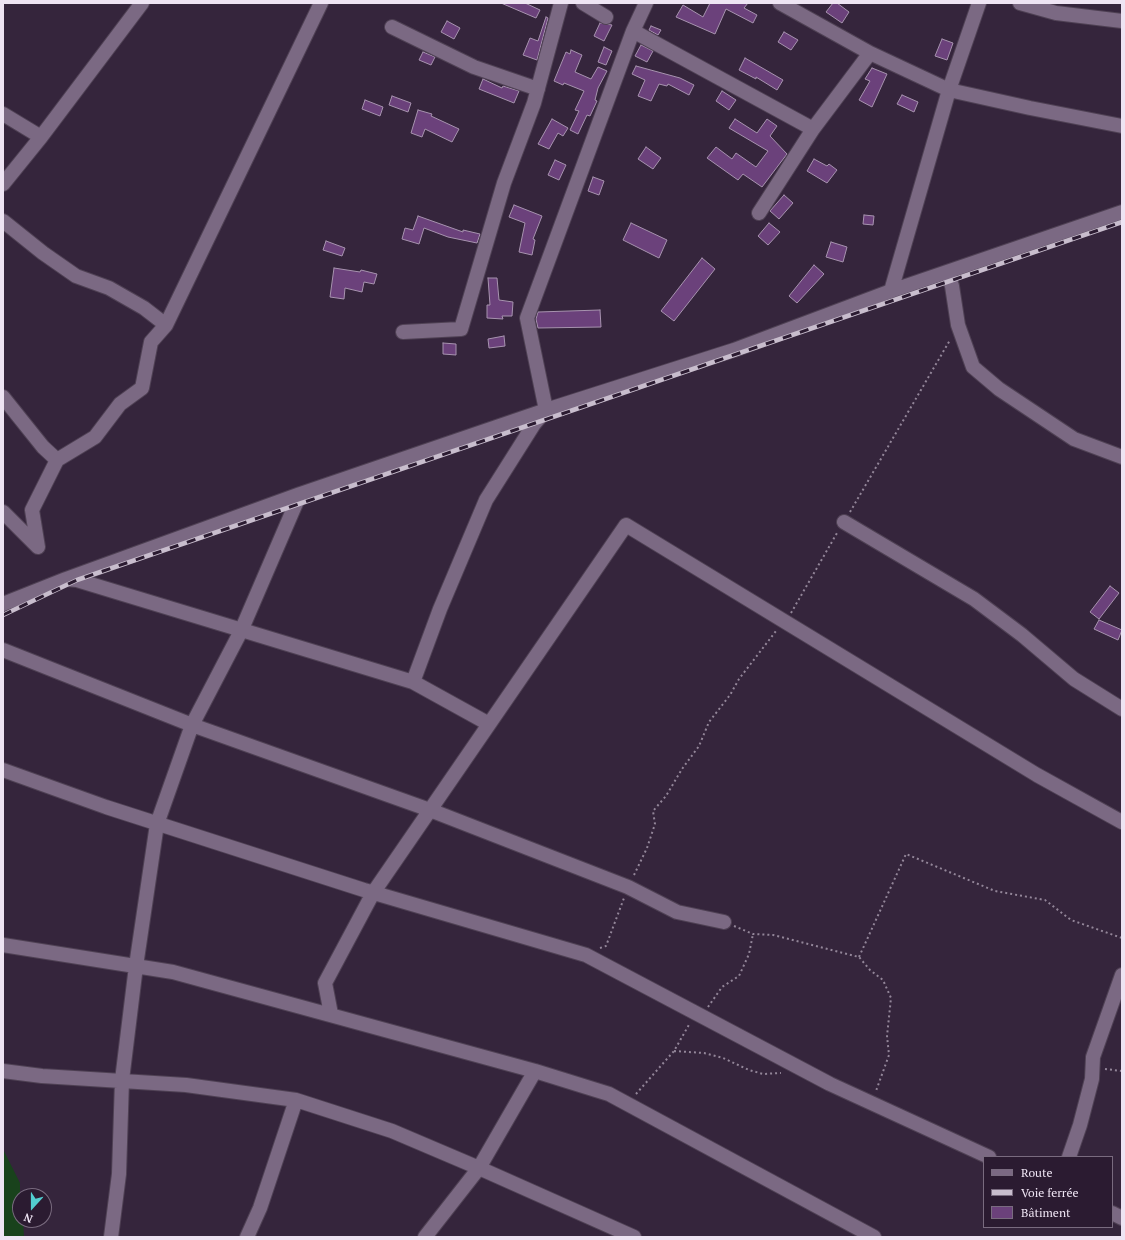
<!DOCTYPE html>
<html>
<head>
<meta charset="utf-8">
<style>
	body { margin:0 }
	#map { position:relative; width:1125px; height:1240px; overflow:hidden; background:#35253c; font-family:"PT Serif",serif }
	canvas { display:block }
	.frame { position:absolute; inset:0; border:4px solid #eee4f3; pointer-events:none }
	.legend { position:absolute; left:983px; top:1156px; width:130px; height:72px; box-sizing:border-box; background:#2b1b31; border:1px solid #796b7f; margin:0; padding:5px 7px; list-style:none; font-size:12px; color:#eee4f3 }
	.legend li { display:flex; align-items:center; gap:8px; height:20px }
	.legend b { width:20px; border:1px solid #796b7f }
	.north { position:absolute; left:12px; top:1188px; width:40px; height:40px; box-sizing:border-box; background:#2b1b31; border:1px solid #796b7f; border-radius:50%; rotate:201deg; font-size:11px; font-weight:700; line-height:16px; text-align:center; color:#eee4f3 }
	.north::after { content:''; display:block; margin:auto; width:14px; height:18px; background:#52cdd0; clip-path:polygon(50% 0,100% 100%,50% 72%,0 100%) }
</style>
</head>
<body>
<div id="map">
<canvas width="1125" height="1240"></canvas>
<div class="frame"></div>
<ul class="legend">
<li><b style="height:5px;background:#7b6983"></b>Route</li>
<li><b style="height:5px;background:#c8bdcd"></b>Voie ferrée</li>
<li><b style="height:11px;background:#6b417b"></b>Bâtiment</li>
</ul>
<div class="north">N</div>
</div>
<script>
const ctx = document.querySelector('canvas').getContext('2d');
ctx.lineJoin = 'round';
function paint(path, color) { ctx.fillStyle = color; ctx.fill(path, 'evenodd'); }
const toPath = rows => new Path2D(rows.map(r => 'M' + r).join(''));
function strokePath(path, color, width, dash) { ctx.strokeStyle = color; ctx.lineWidth = width; ctx.lineCap = dash ? 'butt' : 'round'; ctx.setLineDash(dash || []); ctx.stroke(path); }
const green = toPath([
	[3,1149,20,1183,20,1220,23,1220,24,1237,3,1237]
]);
const building = toPath([
	[501,3,525,3,540,10,536,18,501,3],
	[710,3,748,3,744,8,757,15,753,23,726,9,715,34,676,17,683,5,703,17,710,3],
	[833,3,837,3,849,12,842,23,826,12,833,3],
	[546,17,548,18,537,60,523,55,530,38,538,41,546,17],
	[447,21,460,28,454,39,441,32,447,21],
	[600,23,612,25,604,41,594,36,600,23],
	[651,26,661,30,658,35,649,30,651,26],
	[784,32,798,40,791,50,778,42,784,32],
	[942,39,953,43,947,60,935,56,942,39],
	[641,45,653,51,647,62,635,56,641,45],
	[604,47,612,51,606,65,598,62,604,47],
	[571,50,582,55,575,72,591,79,598,67,607,71,598,88,595,100,597,101,590,116,587,115,578,134,570,130,579,111,575,110,584,91,564,83,563,85,554,81,566,52,570,54,571,50],
	[423,52,435,57,431,65,419,60,423,52],
	[745,58,783,80,777,90,756,77,756,79,739,70,745,58],
	[636,66,680,78,694,85,689,95,668,84,667,86,659,84,651,101,638,96,645,80,632,74,636,66],
	[872,68,887,74,872,107,859,100,870,81,865,79,872,68],
	[483,79,502,88,503,86,519,91,514,103,479,89,483,79],
	[722,91,736,100,729,110,716,101,722,91],
	[902,95,918,102,914,112,897,104,902,95],
	[392,96,411,103,408,112,389,105,392,96],
	[365,100,383,107,380,116,362,109,365,100],
	[418,110,432,114,431,116,459,129,452,142,425,129,422,137,411,133,418,110],
	[552,119,568,128,563,136,558,133,549,149,538,144,552,119],
	[735,119,757,133,767,119,777,126,770,136,787,154,762,187,743,174,738,180,707,158,716,147,732,159,736,153,756,167,768,151,729,128,735,119],
	[646,147,661,158,653,169,638,159,646,147],
	[814,159,827,166,829,164,837,170,827,183,807,171,814,159],
	[555,160,566,165,559,180,548,175,555,160],
	[593,177,604,181,599,195,588,191,593,177],
	[784,195,793,203,779,219,770,211,784,195],
	[514,205,542,216,533,239,535,240,532,255,519,252,525,223,509,217,514,205],
	[864,215,874,216,873,225,863,224,864,215],
	[418,216,463,232,463,230,480,234,477,243,448,237,424,228,419,244,402,239,405,228,413,230,418,216],
	[631,223,667,240,659,258,623,240,631,223],
	[769,223,780,232,768,245,758,236,769,223],
	[326,241,345,248,342,256,323,250,326,241],
	[831,242,847,247,843,262,826,257,831,242],
	[702,258,715,269,674,321,661,311,702,258],
	[814,265,824,274,797,303,789,296,814,265],
	[334,268,360,272,361,270,377,274,374,284,364,282,362,292,345,288,344,299,330,297,334,268],
	[488,278,497,278,499,300,513,302,512,316,502,316,503,319,487,318,487,305,490,305,488,278],
	[600,310,601,327,538,328,536,319,538,312,600,310],
	[504,336,505,346,489,348,488,339,504,336],
	[443,343,456,344,456,355,443,354,443,343],
	[1110,586,1119,593,1099,619,1090,612,1110,586],
	[1099,620,1122,630,1118,640,1094,629,1099,620]
]);
const path = toPath([
	[850,512,950,340],
	[791,613,837,533],
	[634,875,647,848,655,824,653,811,666,796,682,769,699,746,709,722,730,695,739,679,776,631],
	[734,926,753,934,773,935,859,957,870,970,883,980,891,998,887,1036,889,1055,876,1091],
	[600,948,606,946,624,898],
	[859,957,906,854,995,891,1045,900,1071,920,1122,938],
	[708,1007,722,987,739,976,749,954,753,934],
	[674,1051,704,1053,723,1058,749,1070,763,1074,781,1073],
	[1105,1069,1122,1071],
	[636,1094,674,1051,690,1023]
]);
const minor = toPath([
	[583,3,606,17],
	[646,3,633,31,813,129,870,53,949,90,1030,108,1122,126],
	[780,3,870,53],
	[979,3,949,90,891,291,1122,212],
	[1020,3,1056,13,1122,21],
	[392,27,474,67,538,89],
	[633,31,527,318,546,410,734,350,891,291],
	[3,114,41,137],
	[3,184,41,137,142,3],
	[759,213,813,129],
	[3,221,43,253,76,276,109,288,144,308,166,325,321,3],
	[947,272,952,286,958,325,973,367,999,389,1074,439,1122,457],
	[403,332,461,329,504,183,534,103,561,3],
	[3,397,43,447,57,460,32,510,38,547,3,512],
	[57,460,95,437,120,404,142,388,151,342,166,325],
	[844,522,974,599,1022,635,1074,679,1122,709],
	[66,579,77,580,413,682,489,724],
	[3,604,66,579,300,494],
	[3,650,192,725,430,810,628,887,677,912,724,922],
	[413,682,440,609,486,500,534,424,546,410],
	[3,770,106,807,364,890,586,955,830,1084,989,1157],
	[3,945,173,972,535,1071,609,1094,874,1237],
	[331,1014,325,983,373,893,626,525,1037,775,1122,822],
	[3,1071,42,1076,186,1085,296,1100,392,1131,479,1168,634,1237],
	[1069,1157,1080,1125,1092,1079,1093,1057,1122,975],
	[1112,1213,1122,1218],
	[111,1237,119,1174,122,1080,136,966,157,824,192,725,241,631,300,494,546,410],
	[247,1237,260,1208,296,1100],
	[425,1237,479,1168,535,1071]
]);
const rail = toPath([
	[3,615,77,580,1122,222]
]);
paint(green, '#19421c');
paint(building, '#6b417b');
strokePath(building, '#a793af', 1);
strokePath(minor, '#4f4154', 16);
strokePath(path, '#938699', 2, [2, 3]);
strokePath(minor, '#7b6983', 14);
strokePath(rail, '#c8bdcd', 4.5);
strokePath(rail, '#2b1b31', 3, [9]);
</script>
</body>
</html>
